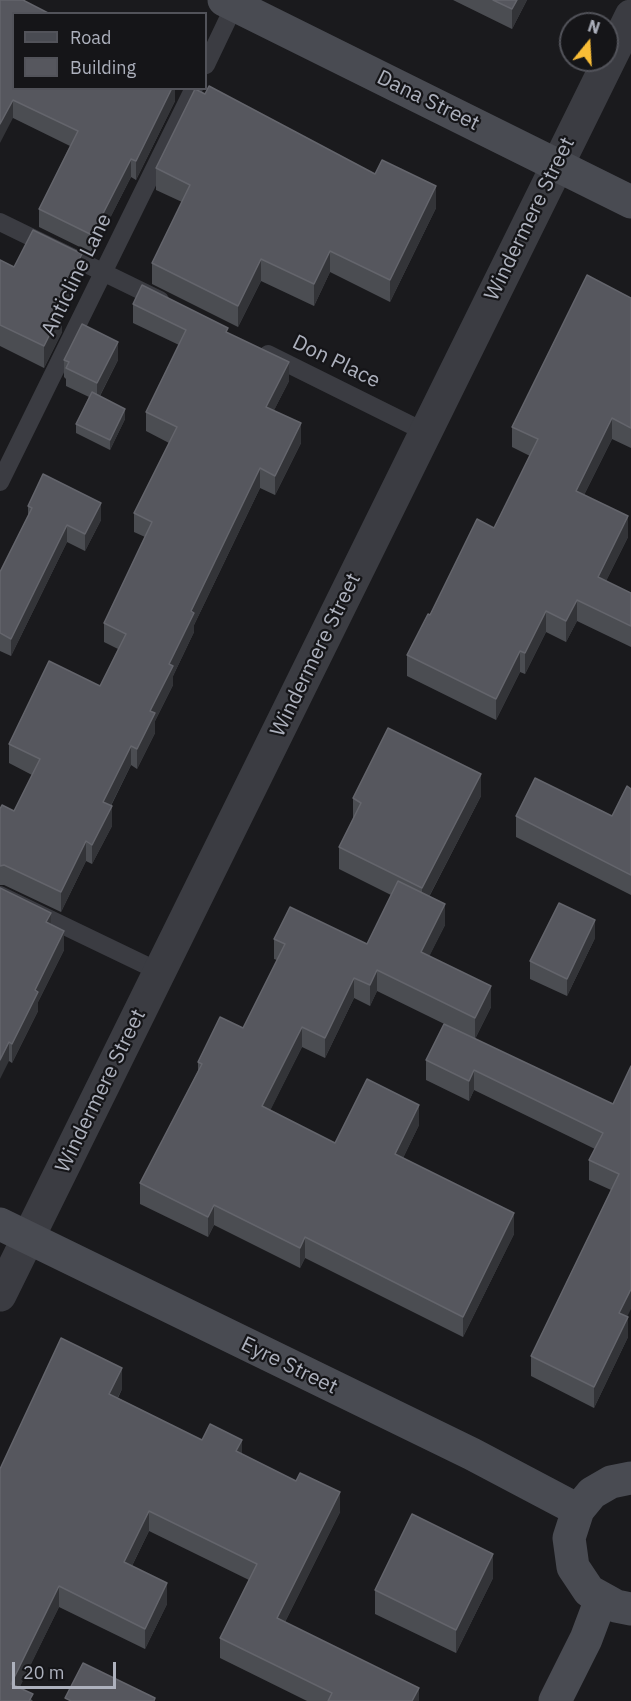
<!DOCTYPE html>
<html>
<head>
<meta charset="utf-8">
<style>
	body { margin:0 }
	#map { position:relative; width:631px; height:1701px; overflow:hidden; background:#1a1a1d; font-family:"IBM Plex Sans",sans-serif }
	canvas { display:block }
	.legend { position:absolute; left:12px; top:12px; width:195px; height:78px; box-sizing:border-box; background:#151518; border:2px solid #52535a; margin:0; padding:8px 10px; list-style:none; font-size:18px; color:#adb1bd }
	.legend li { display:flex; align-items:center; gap:12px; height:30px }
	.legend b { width:30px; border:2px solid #52535a }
	.north { position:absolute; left:559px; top:12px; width:60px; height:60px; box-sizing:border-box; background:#151518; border:2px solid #52535a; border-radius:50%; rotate:18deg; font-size:16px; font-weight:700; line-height:24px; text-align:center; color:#adb1bd }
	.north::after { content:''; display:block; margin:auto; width:21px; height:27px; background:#f9bd36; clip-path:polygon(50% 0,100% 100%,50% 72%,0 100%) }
	.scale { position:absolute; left:12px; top:1662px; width:104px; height:27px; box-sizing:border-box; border:3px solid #adb1bd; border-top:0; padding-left:8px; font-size:18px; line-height:21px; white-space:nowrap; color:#adb1bd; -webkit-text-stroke:4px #151518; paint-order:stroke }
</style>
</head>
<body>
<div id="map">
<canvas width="631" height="1701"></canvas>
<ul class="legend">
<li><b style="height:8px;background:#494b52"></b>Road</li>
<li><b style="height:16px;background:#56575e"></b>Building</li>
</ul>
<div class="north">N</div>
<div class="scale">20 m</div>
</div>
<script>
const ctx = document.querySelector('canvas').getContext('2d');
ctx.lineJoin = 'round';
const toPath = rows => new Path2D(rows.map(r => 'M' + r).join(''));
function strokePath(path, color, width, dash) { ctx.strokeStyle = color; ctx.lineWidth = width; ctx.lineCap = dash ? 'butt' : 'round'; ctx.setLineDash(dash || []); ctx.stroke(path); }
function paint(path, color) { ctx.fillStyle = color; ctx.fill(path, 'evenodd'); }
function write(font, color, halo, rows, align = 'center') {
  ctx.font = font + ' "IBM Plex Sans",sans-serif'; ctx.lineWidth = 4.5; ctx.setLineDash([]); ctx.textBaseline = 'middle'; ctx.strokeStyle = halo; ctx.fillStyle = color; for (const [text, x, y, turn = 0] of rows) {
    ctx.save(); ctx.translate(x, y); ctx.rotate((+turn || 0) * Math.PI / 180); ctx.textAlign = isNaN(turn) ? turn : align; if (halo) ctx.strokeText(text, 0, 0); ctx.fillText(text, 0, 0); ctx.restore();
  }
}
const lane = toPath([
	[206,65,237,0],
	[0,222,160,300],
	[268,354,425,432],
	[0,482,194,88],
	[0,895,160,972]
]);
const street = toPath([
	[0,1295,631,16]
]);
const secondary = toPath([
	[224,0,631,202],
	[0,1224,472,1454,578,1510],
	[631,1478,611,1482,592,1493,578,1510,569,1538,573,1567,589,1591,616,1606,631,1609],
	[555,1701,586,1639,601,1599]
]);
const wall = toPath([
	[0,0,175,88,175,101,136,180,131,177,92,253,39,227,39,209,70,146,13,118],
	[453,0,527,0,512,29],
	[156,168,436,208,390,302,330,272,314,306,261,281,238,327,152,284,152,263,182,202,156,190],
	[0,260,14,267,82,275,62,316,62,332,44,368,0,346],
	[631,298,631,448,612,439,584,495,628,537,606,581,631,593,631,647,577,621,566,642,546,632,525,674,520,672,496,720,407,676,407,655,430,615,494,528,530,456,512,447,512,427],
	[133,304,228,333,289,381,274,410,301,443,275,495,260,488,194,625,194,632,173,676,173,685,155,721,155,733,137,769,131,765,111,806,112,826,92,864,86,861,61,912,4,885,0,885,0,809,14,811,32,775,9,763,9,744,100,686,118,649,104,642,104,623,145,537,134,532,134,513,169,443,146,431,146,412,179,345,133,323],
	[64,360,118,360,100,396,125,419,110,450,76,433,76,424,89,397,66,386,66,379,64,377],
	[28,506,101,520,85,551,67,542,11,656,0,651,0,572,28,516],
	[631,789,631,895,516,837,516,816,612,816],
	[481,796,429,897,445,925,429,956,491,1007,475,1039,377,991,370,1006,354,998,325,1058,302,1047,270,1110,335,1143,419,1125,403,1158,514,1234,463,1337,305,1258,300,1268,214,1225,208,1237,140,1204,140,1183,198,1071,198,1062,243,1028,277,960,274,959,274,939,367,944,391,895,339,869,339,847,353,820,353,798],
	[0,888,51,924,64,950,38,1002,38,1011,12,1063,9,1061],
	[595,938,567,996,530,979,530,961],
	[444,1024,613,1104,631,1066,627,1316,628,1337,594,1408,531,1376,531,1356,611,1190,589,1180,589,1160,595,1149,474,1090,469,1101,426,1080,426,1060],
	[122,1389,118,1398,202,1440,242,1454,340,1512,285,1622,419,1701,307,1701,220,1658,220,1638,249,1580,149,1531,132,1566,167,1604,145,1649,59,1607,19,1688,33,1701,0,1701,0,1469],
	[493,1578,456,1653,375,1614,375,1590]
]);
const shadedWall = toPath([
	[517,0,527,0,512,29,512,9],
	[172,88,175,88,175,101,136,180,136,161],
	[13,100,13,118,0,143,0,124],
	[131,159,131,177,92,253,92,235],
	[436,186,436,208,390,302,390,280],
	[330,251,330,272,314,306,314,284],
	[82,254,82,275,62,316,62,332,44,368,44,346,55,307],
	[261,259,261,281,238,327,238,306],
	[118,342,118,360,97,401,97,383],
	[289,362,289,381,266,426,266,407],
	[125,409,125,419,110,450,110,440],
	[612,418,612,439,576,511,576,491],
	[301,423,301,443,275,495,275,476],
	[260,468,260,488,194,625,194,632,173,676,173,685,155,721,155,733,137,769,137,749,150,711,169,664,191,611],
	[101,503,101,520,85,551,85,534],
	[628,516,628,537,598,597,598,577],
	[67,525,67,542,11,656,11,639],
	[577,600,577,621,566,642,566,621],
	[546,611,546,632,525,674,525,653],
	[520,651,520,672,496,720,496,699],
	[131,746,131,765,103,821,103,802],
	[481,774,481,796,422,910,422,888],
	[112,806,112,826,92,864,92,845],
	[86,841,86,861,61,912,61,892],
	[445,904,445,925,421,973,421,952],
	[51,913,51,932,46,922],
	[595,920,595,938,567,996,567,979],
	[64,931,64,950,38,1002,38,1011,12,1063,12,1044,35,990],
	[377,970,377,991,370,1006,370,985],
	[354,978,354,998,325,1058,325,1038],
	[491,986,491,1007,475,1039,475,1018],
	[302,1027,302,1047,262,1127,262,1106],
	[9,1042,9,1061,0,1079,0,1060],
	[474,1070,474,1090,469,1101,469,1081],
	[419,1105,419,1125,395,1175,395,1154],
	[214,1205,214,1225,208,1237,208,1217],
	[514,1213,514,1234,463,1337,463,1317],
	[305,1237,305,1258,300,1268,300,1248],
	[631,1289,631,1309,619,1333,619,1313],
	[628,1317,628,1337,594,1408,594,1387],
	[122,1368,122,1389,109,1414,109,1394],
	[242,1440,242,1460,236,1451],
	[340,1492,340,1512,277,1638,277,1618],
	[149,1511,149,1531,124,1582,124,1562],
	[493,1554,493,1578,456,1653,456,1630],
	[167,1583,167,1604,145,1649,145,1629],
	[59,1586,59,1607,13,1701,11,1684],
	[419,1688,419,1701,412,1701]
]);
const building = toPath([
	[0,0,23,0,50,14,14,14,14,88,172,88,136,161,131,159,92,235,39,209,78,131,13,100,0,124,0,0],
	[493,0,517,0,512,9,493,0],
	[209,86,375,174,382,160,436,186,390,280,330,251,314,284,261,259,238,306,152,263,190,185,156,168,195,89,205,94,209,86],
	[33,230,82,254,55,307,62,310,44,346,0,325,0,260,14,267,33,230],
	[587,275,631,298,631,428,612,418,576,491,628,516,598,577,631,593,631,626,577,600,566,621,546,611,525,653,520,651,496,699,407,655,428,614,430,615,477,519,494,528,538,439,512,427,587,275],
	[142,285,228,328,226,332,289,362,266,407,301,423,275,476,260,468,191,611,194,613,169,664,173,666,150,711,155,713,137,749,131,746,103,802,112,806,92,845,86,841,61,892,4,865,0,866,0,809,2,805,14,811,40,759,9,744,49,661,100,686,126,634,104,623,152,522,134,513,177,427,146,412,186,330,133,304,142,285],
	[82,324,118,342,97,383,66,368,69,362,64,360,82,324],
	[92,392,125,409,110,440,76,424,92,392],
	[43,474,101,503,85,534,67,525,11,639,0,633,0,572,32,508,28,506,43,474],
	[388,728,481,774,422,888,339,847,361,803,353,798,388,728],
	[535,778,612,816,627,786,631,789,631,875,516,816,535,778],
	[398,881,445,904,421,952,491,986,475,1018,377,970,370,985,354,978,325,1038,302,1027,262,1106,335,1143,367,1079,419,1105,395,1154,514,1213,463,1317,305,1237,300,1248,214,1205,208,1217,140,1183,202,1064,198,1062,220,1017,243,1028,285,944,274,939,290,907,367,944,398,881],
	[0,888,51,913,46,922,64,931,35,990,38,992,12,1044,9,1042,0,1060,0,888],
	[559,903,595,920,567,979,530,961,559,903],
	[444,1024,613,1104,631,1066,631,1289,619,1313,628,1317,594,1387,531,1356,619,1174,589,1160,603,1133,474,1070,469,1081,426,1060,444,1024],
	[61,1338,122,1368,109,1394,202,1440,210,1424,242,1440,236,1451,296,1481,300,1473,340,1492,277,1618,419,1688,412,1701,328,1701,332,1693,220,1638,257,1564,149,1511,124,1562,167,1583,145,1629,59,1586,11,1684,33,1694,29,1701,0,1701,0,1469,61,1338],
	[412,1514,493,1554,456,1630,375,1590,412,1514],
	[83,1663,155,1698,154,1701,71,1701,65,1698,83,1663]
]);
const streetNames = [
	["Dana Street",428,101,26],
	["Windermere Street",530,219,-64],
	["Anticline Lane",77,275,-64],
	["Don Place",336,362,26],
	["Windermere Street",316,655,-64],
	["Windermere Street",101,1091,-64],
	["Eyre Street",289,1366,26]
];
strokePath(lane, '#3b3c42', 18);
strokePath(street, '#3b3c42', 33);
strokePath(secondary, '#494b52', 33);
paint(wall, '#4b4d52');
paint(shadedWall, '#333438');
paint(building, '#56575e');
strokePath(building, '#64656c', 1.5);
write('21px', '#adb1bd', '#151518', streetNames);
</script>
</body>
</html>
